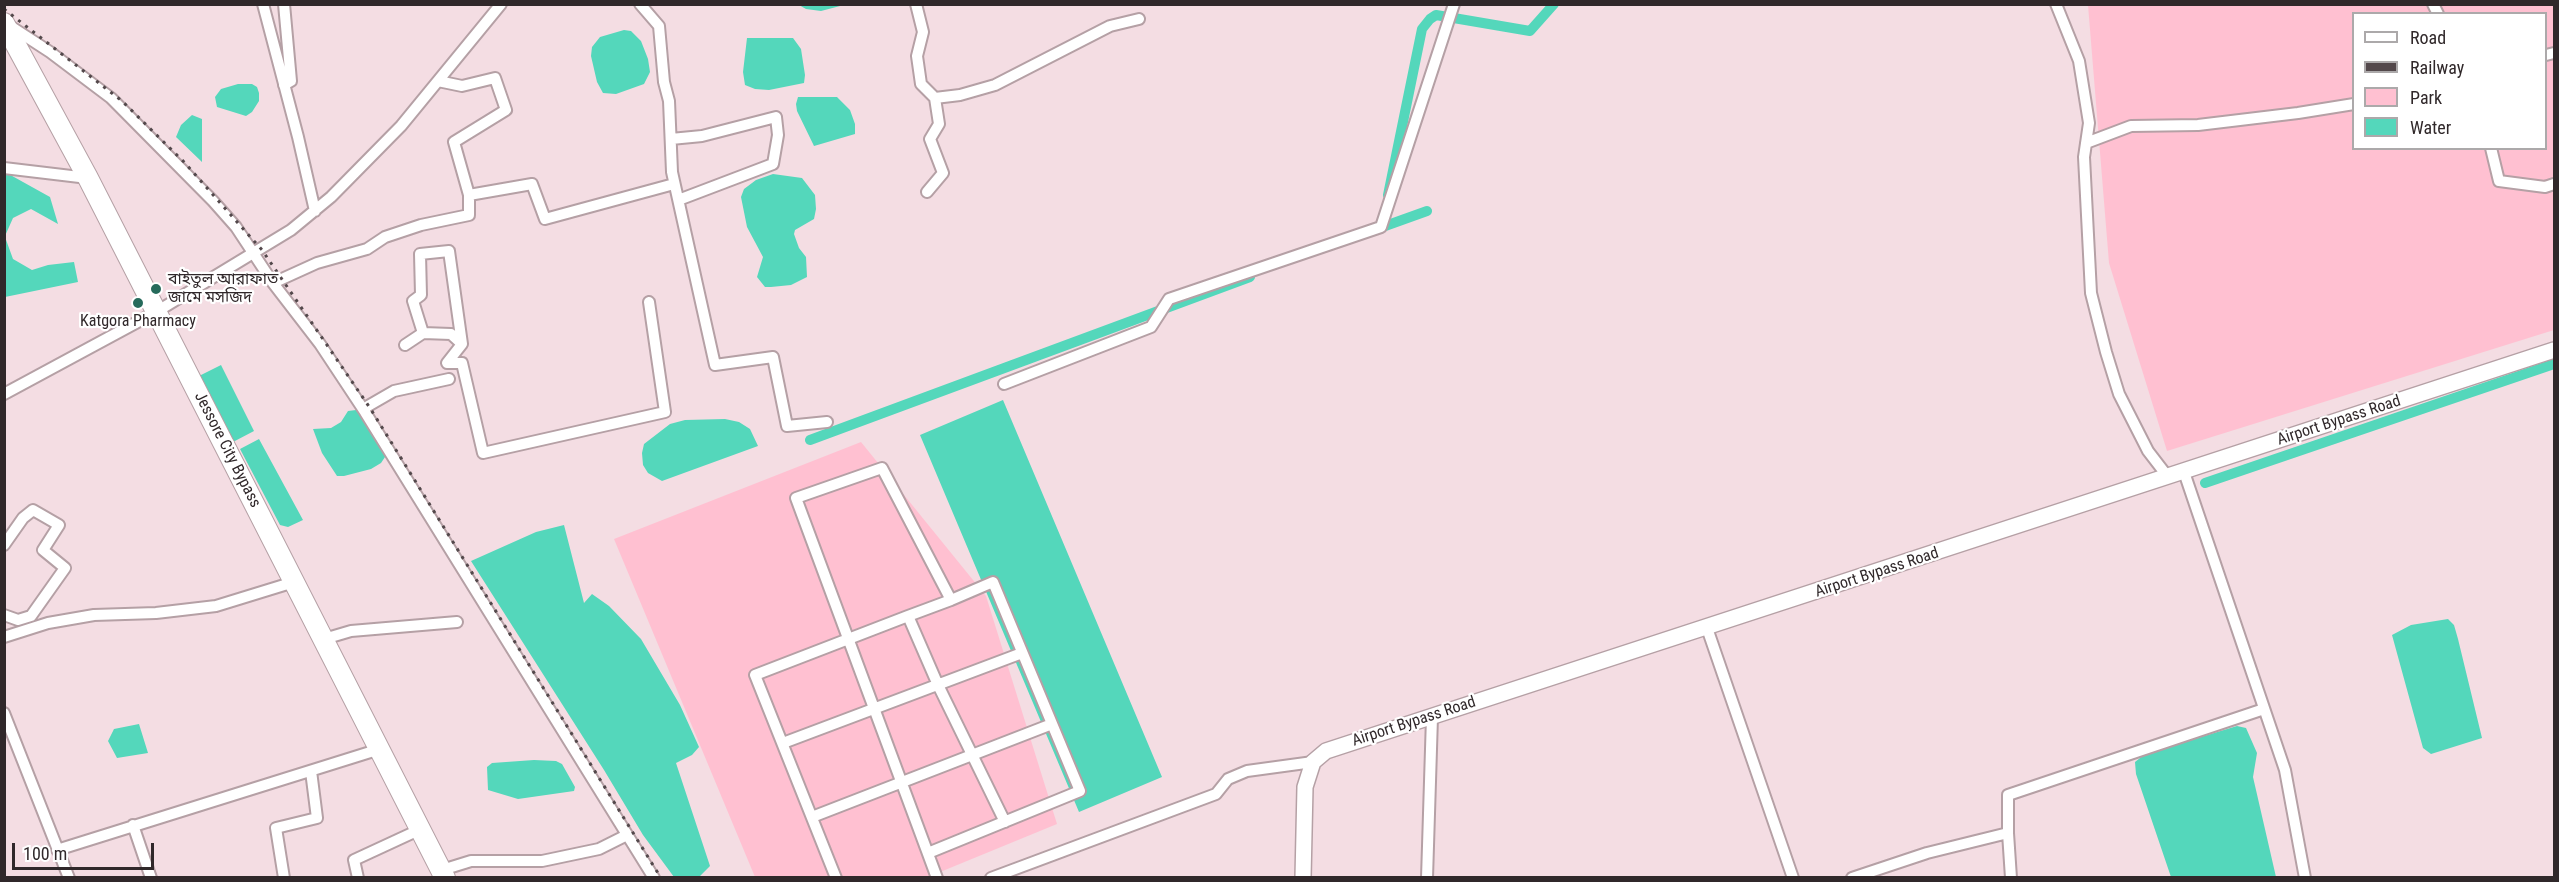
<!DOCTYPE html>
<html>
<head>
<meta charset="utf-8">
<style>
	body { margin:0 }
	#map { position:relative; width:2559px; height:882px; overflow:hidden; background:#f4dde3; font-family:"Roboto Condensed",sans-serif }
	canvas { display:block }
	.frame { position:absolute; inset:0; border:6px solid #30282a; pointer-events:none }
	.legend { position:absolute; left:2352px; top:12px; width:195px; height:138px; box-sizing:border-box; background:#fff; border:2px solid #aca9aa; margin:0; padding:8px 10px; list-style:none; font-size:18px; color:#30282a }
	.legend li { display:flex; align-items:center; gap:12px; height:30px }
	.legend b { width:30px; border:2px solid #aca9aa }
	.scale { position:absolute; left:12px; top:843px; width:142px; height:27px; box-sizing:border-box; border:3px solid #30282a; border-top:0; padding-left:8px; font-size:18px; line-height:21px; white-space:nowrap; color:#30282a; -webkit-text-stroke:4px #fff; paint-order:stroke }
</style>
</head>
<body>
<div id="map">
<canvas width="2559" height="882"></canvas>
<div class="frame"></div>
<ul class="legend">
<li><b style="height:8px;background:#fff"></b>Road</li>
<li><b style="height:8px;background:#53484b"></b>Railway</li>
<li><b style="height:16px;background:#ffc0d1"></b>Park</li>
<li><b style="height:16px;background:#54d7bb"></b>Water</li>
</ul>
<div class="scale">100 m</div>
</div>
<script>
const ctx = document.querySelector('canvas').getContext('2d');
ctx.lineJoin = 'round';
function paint(path, color) { ctx.fillStyle = color; ctx.fill(path, 'evenodd'); }
const toPath = rows => new Path2D(rows.map(r => 'M' + r).join(''));
function strokePath(path, color, width, dash) { ctx.strokeStyle = color; ctx.lineWidth = width; ctx.lineCap = dash ? 'butt' : 'round'; ctx.setLineDash(dash || []); ctx.stroke(path); }
function write(font, color, halo, rows, align = 'center') {
  ctx.font = font + ' "Roboto Condensed","Noto Sans Bengali",sans-serif'; ctx.lineWidth = 4.5; ctx.setLineDash([]); ctx.textBaseline = 'middle'; ctx.strokeStyle = halo; ctx.fillStyle = color; for (const [text, x, y, turn = 0] of rows) {
    ctx.save(); ctx.translate(x, y); ctx.rotate((+turn || 0) * Math.PI / 180); ctx.textAlign = isNaN(turn) ? turn : align; if (halo) ctx.strokeText(text, 0, 0); ctx.fillText(text, 0, 0); ctx.restore();
  }
}
const green = toPath([
	[2088,5,2554,5,2554,330,2167,451,2109,263],
	[2354,14,2546,14,2546,148,2354,148],
	[861,442,986,596,1057,824,928,877,755,877,614,539]
]);
const water = toPath([
	[799,5,799,4,844,5,821,11,806,9],
	[624,30,631,31,641,41,648,59,650,72,644,84,616,94,603,93,597,82,591,56,592,47,600,37],
	[747,38,793,38,801,49,805,75,804,83,769,90,755,89,745,85,743,72],
	[238,84,252,84,257,87,259,93,259,101,252,112,246,116,217,107,215,97,221,89],
	[798,97,837,97,850,110,855,124,855,134,814,146,797,111,796,104],
	[192,115,202,119,202,162,176,137,181,125],
	[5,172,50,197,58,224,31,209,13,218,5,236],
	[773,174,802,178,815,195,816,209,814,219,795,230,794,234,799,248,806,257,807,277,791,285,771,287,765,287,757,277,763,257,747,227,741,197,744,189,756,180],
	[5,237,13,259,32,270,48,265,74,262,78,282,5,297],
	[221,365,254,431,233,442,199,376],
	[1003,400,1162,777,1079,812,920,435],
	[356,410,365,417,385,452,385,457,381,463,371,469,344,476,337,476,322,453,313,429,331,428,341,422,348,411],
	[725,419,739,422,750,429,758,446,662,481,648,473,643,465,642,453,644,444,670,424,685,420],
	[259,439,303,520,288,527,280,525,240,449],
	[564,525,584,603,592,594,609,606,641,639,680,705,699,747,692,755,676,763,710,866,699,877,674,877,643,835,604,770,471,561,536,532],
	[2448,619,2454,625,2458,639,2482,738,2431,754,2423,748,2392,635,2411,625],
	[139,724,148,753,117,758,108,741,114,729],
	[2237,726,2246,728,2257,753,2253,777,2276,877,2171,877,2136,774,2135,762,2145,754],
	[534,760,556,761,562,764,575,787,574,791,518,799,488,790,487,767,492,763]
]);
const canal = toPath([
	[1388,195,1422,29,1430,19,1436,15,1530,31,1554,4],
	[1374,230,1427,211],
	[810,440,1250,277],
	[2205,483,2554,364]
]);
const street = toPath([
	[263,4,298,137,315,211],
	[284,4,291,81,284,85],
	[640,4,659,26,664,82,669,101,672,172,715,365,773,357,787,426,827,422],
	[916,4,923,32,917,56,921,84,935,98,960,95,995,85,1110,26,1139,19],
	[2056,4,2079,61,2089,123,2084,157,2091,293,2106,352,2119,394,2148,451,2168,477],
	[2433,4,2438,14],
	[10,26,50,52,111,98,213,201,236,227,273,283,320,344,365,412,654,878],
	[2546,55,2554,53],
	[438,81,462,86,495,78,506,110,454,142,469,195],
	[671,139,702,136,776,117,778,135,773,164,681,199],
	[2086,143,2131,126,2198,125,2298,113,2354,104],
	[2491,148,2499,181,2545,187,2554,184],
	[4,168,88,178],
	[927,192,943,173,930,139,939,124,935,98],
	[273,283,317,263,367,249,385,237,421,225,469,215,469,195,532,184,545,219,674,184],
	[423,333,451,334,462,344],
	[405,345,423,333,413,301,421,295,420,254,449,251,462,344,447,363,462,363,483,453,665,412,649,302],
	[1004,384,1151,327,1169,299,1381,227,1454,4],
	[4,394,156,312,291,230,331,197,401,126,501,4],
	[368,406,394,391,449,379],
	[2184,472,2285,770,2305,878],
	[4,545,23,518,33,510,59,525,43,550,65,568,31,616,18,620,4,615],
	[908,616,951,600],
	[1707,628,1793,878],
	[4,637,48,623,94,615,156,613,216,606,294,582],
	[324,639,351,631,457,622],
	[4,713,69,878],
	[783,743,1022,653],
	[812,817,1052,724],
	[133,825,151,878],
	[2008,833,2011,878],
	[57,850,380,749],
	[928,853,1080,791,993,582,951,600,882,468,796,498,937,878],
	[442,870,471,861,542,861,599,849,627,835],
	[284,878,276,828,317,818,311,771],
	[358,878,354,860,421,829],
	[836,878,755,675,908,616,938,685,1005,822],
	[991,878,1216,794,1228,779,1247,771,1313,762],
	[1427,878,1432,717],
	[1852,878,1927,853,2008,833,2008,795,2264,709]
]);
const secondary = toPath([
	[1303,878,1305,787,1313,762,1326,751,2554,350]
]);
const highway = toPath([
	[4,23,88,178,445,878]
]);
const rail = toPath([
	[4,9,122,101,184,162,262,250,370,408,661,878]
]);
const markers = [
	[156,289,6,"#266a5b"],
	[138,303,6,"#266a5b"]
];
const poiNames = [
	["বাইতুল আরাফাত",168,280],
	["জামে মসজিদ",168,298],
	["Katgora Pharmacy",138,322,"center"]
];
const streetNames = [
	["Airport Bypass Road",2339,421,-18],
	["Jessore City Bypass",227,450,63],
	["Airport Bypass Road",1877,573,-18],
	["Airport Bypass Road",1414,722,-18]
];
paint(green, '#ffc0d1');
paint(water, '#54d7bb');
strokePath(canal, '#54d7bb', 10);
strokePath(street, '#b5a0a5', 14);
strokePath(secondary, '#b5a0a5', 18);
strokePath(highway, '#b5a0a5', 22);
strokePath(street, '#fff', 10);
strokePath(secondary, '#fff', 15);
strokePath(highway, '#fff', 20);
strokePath(rail, '#53484b', 3, [3, 6]);
for (const [x, y, r, color] of markers) { const dot = new Path2D(); dot.arc(x, y, r, 0, 2 * Math.PI); ctx.fillStyle = color; ctx.fill(dot); strokePath(dot, '#fff', 2); }
write('16px', '#30282a', '#fff', poiNames, 'left');
write('16px', '#30282a', '#fff', streetNames);
</script>
</body>
</html>
